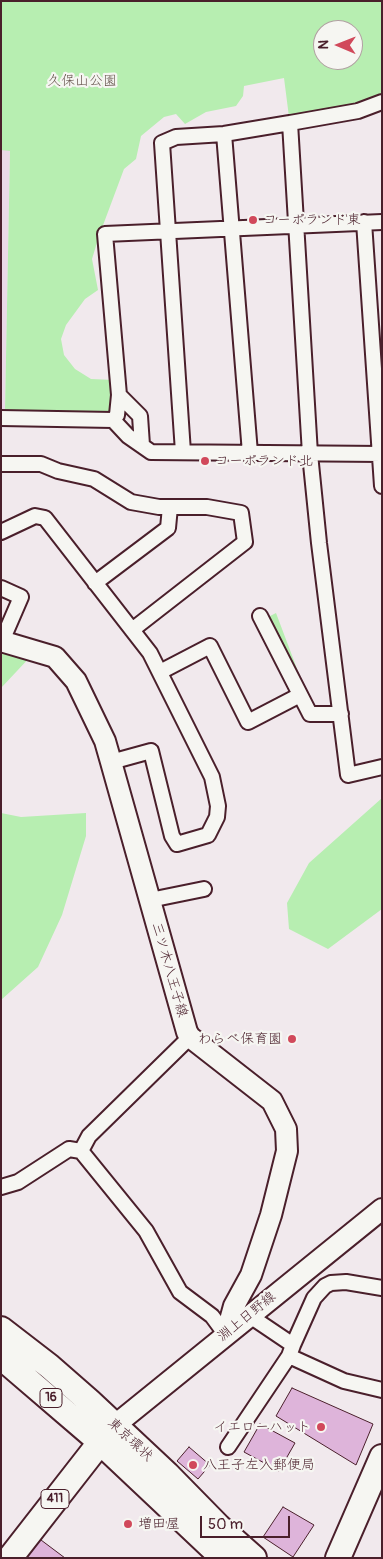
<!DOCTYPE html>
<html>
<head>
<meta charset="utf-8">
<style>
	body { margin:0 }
	#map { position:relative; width:383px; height:1559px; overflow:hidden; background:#f1e9ed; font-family:Pangolin,sans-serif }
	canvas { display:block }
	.frame { position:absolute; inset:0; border:2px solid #4a1f2b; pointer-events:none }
	.north { position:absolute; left:313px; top:20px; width:50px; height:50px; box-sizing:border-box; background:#f6f6f2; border:1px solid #b1a0a2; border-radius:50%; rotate:271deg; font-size:14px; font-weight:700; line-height:20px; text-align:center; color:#4a1f2b }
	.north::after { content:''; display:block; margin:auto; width:18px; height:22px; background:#d1495b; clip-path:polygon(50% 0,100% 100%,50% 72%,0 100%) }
	.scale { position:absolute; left:200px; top:1516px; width:90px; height:22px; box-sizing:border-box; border:2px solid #4a1f2b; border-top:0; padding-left:6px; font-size:15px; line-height:18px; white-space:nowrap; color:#4a1f2b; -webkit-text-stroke:4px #f6f6f2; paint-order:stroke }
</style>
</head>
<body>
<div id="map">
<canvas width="383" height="1559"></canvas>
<div class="frame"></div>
<div class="north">N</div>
<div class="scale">50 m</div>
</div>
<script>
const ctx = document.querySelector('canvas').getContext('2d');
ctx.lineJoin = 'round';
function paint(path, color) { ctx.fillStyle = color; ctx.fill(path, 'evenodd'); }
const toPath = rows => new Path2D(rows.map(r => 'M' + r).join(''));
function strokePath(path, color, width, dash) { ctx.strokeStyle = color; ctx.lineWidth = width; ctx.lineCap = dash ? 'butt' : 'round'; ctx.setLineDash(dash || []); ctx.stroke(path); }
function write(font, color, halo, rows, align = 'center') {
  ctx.font = font + ' Pangolin,"Klee One",sans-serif'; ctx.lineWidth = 4.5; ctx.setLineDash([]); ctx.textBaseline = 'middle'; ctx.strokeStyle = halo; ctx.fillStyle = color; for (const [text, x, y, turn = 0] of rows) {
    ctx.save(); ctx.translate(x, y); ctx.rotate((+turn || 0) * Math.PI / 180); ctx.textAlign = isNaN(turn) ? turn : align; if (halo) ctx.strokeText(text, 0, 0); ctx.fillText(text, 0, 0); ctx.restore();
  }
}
const built = toPath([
	[1,150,10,150,5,410,1,410]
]);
const green = toPath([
	[1,1,382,1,382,96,354,106,289,117,284,78,244,86,243,96,236,106,206,112,185,124,176,114,164,117,141,136,136,159,124,169,99,236,92,259,98,290,85,299,66,325,61,339,64,355,75,369,91,379,114,380,112,412,108,415,5,410,10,151,1,150],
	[323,30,353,30,353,60,323,60],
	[276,613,299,674,292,679,262,620],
	[1,651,32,655,1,688],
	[382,798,382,909,328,949,289,929,287,903,309,863],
	[1,813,21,817,86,813,86,836,62,915,38,967,1,1000]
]);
const building = toPath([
	[292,1388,373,1424,356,1465,276,1416,292,1388],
	[260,1424,295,1443,279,1471,244,1452,260,1424],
	[189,1447,210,1465,198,1479,177,1461,189,1447],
	[283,1507,314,1525,293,1557,263,1537,283,1507],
	[37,1537,65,1558,23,1558,37,1537]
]);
const minor = toPath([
	[290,123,358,111,382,102],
	[224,134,250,453],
	[364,222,382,486],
	[382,222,105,234,119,395,117,415,113,420,128,436,151,452,382,454],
	[119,395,140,416,142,445],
	[1,418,113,420],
	[183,452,162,143,176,137,224,134,290,123,310,454,319,543,348,775,382,767],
	[1,464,41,464,58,471,94,479,131,502,159,507,207,507,241,513,245,542,132,630],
	[1,532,35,516,45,518,150,653,212,777,218,806,217,817,208,835,177,844,172,836,151,751,111,762],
	[95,583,168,528,170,507],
	[1,588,21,597,2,641],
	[260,616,310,714,341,714],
	[160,672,210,646,248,722,300,695],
	[150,900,204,889],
	[190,1037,89,1136,81,1151,146,1231,180,1292,212,1316,226,1335],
	[1,1187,18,1182,69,1149,81,1151],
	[250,1316,293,1345,314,1298,325,1286,331,1283,346,1282,382,1288],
	[289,1356,344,1381,382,1390],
	[228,1447,289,1356,293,1345]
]);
const secondary = toPath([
	[1,641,55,657,76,681,105,741,111,762,187,1032,190,1037,272,1101,286,1129,287,1151,271,1215,251,1275,234,1306,226,1335],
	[114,1426,382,1209]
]);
const trunk = toPath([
	[1,1329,49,1366,89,1401,167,1474,219,1527,254,1558],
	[1,1357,99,1441,223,1558],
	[10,1558,109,1431],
	[338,1558,382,1457]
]);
const markers = [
	[253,220,5,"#d1495b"],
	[205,461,5,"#d1495b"],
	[292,1039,5,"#d1495b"],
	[321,1427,5,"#d1495b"],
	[193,1465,5,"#d1495b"],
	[128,1524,5,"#d1495b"]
];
const shields = [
	[51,1398,22],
	[55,1499,28]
];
const shieldNames = [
	["16",51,1398],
	["411",55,1499]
];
const parkNames = [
	["久保山公園",82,81]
];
const poiNames = [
	["コーポランド東",263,220],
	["コーポランド北",215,461],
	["わらべ保育園",282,1039,"right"],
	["イエローハット",311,1427,"right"],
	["八王子左入郵便局",203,1465],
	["増田屋",138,1524]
];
const streetNames = [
	["三ツ木八王子線",169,970,74],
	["淵上日野線",247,1317,-39],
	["東京環状",130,1440,43]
];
paint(built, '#ebd9e7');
paint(green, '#b7eeb1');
paint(building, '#deb4da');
strokePath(building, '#4a1f2b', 1);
strokePath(minor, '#4a1f2b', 18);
strokePath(secondary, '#4a1f2b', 24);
strokePath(trunk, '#4a1f2b', 28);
strokePath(minor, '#f6f6f2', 14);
strokePath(secondary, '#f6f6f2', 20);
strokePath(trunk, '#f6f6f2', 24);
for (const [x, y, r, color] of markers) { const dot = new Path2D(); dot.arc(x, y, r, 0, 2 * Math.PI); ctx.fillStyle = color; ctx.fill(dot); strokePath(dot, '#f6f6f2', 2); }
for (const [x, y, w] of shields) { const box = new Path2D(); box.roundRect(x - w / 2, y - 9.5, w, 19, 4); ctx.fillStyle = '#f6f6f2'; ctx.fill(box); strokePath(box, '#4a1f2b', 1); }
write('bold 12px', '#4a1f2b', null, shieldNames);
write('14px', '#65534c', '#f6f6f2', parkNames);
write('14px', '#4a1f2b', '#f6f6f2', poiNames, 'left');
write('14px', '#4a1f2b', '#f6f6f2', streetNames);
</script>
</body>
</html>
